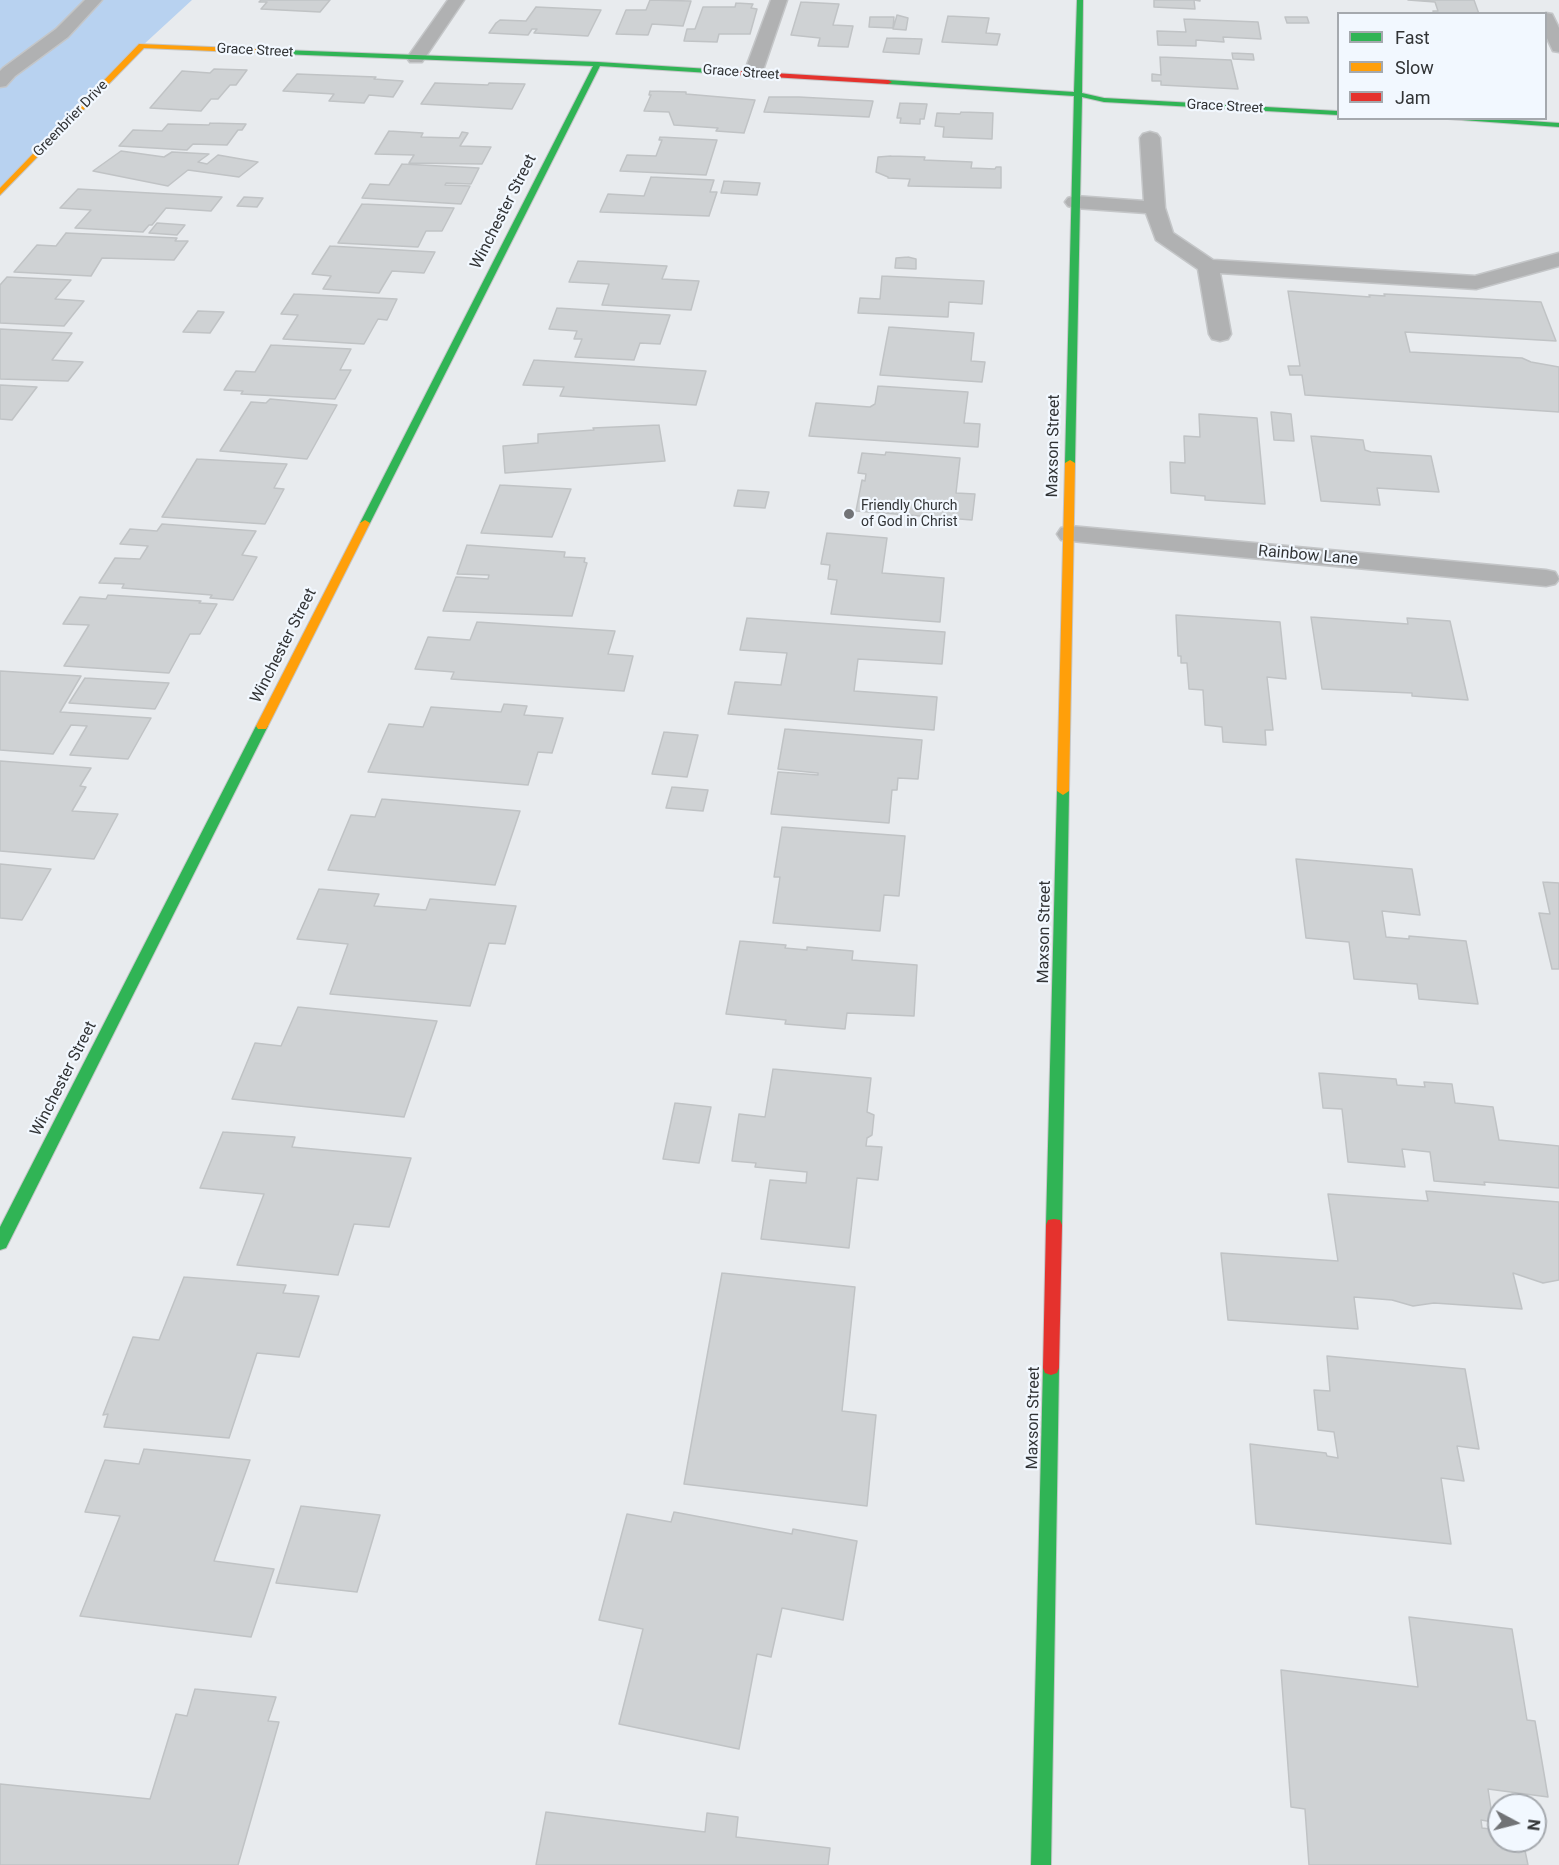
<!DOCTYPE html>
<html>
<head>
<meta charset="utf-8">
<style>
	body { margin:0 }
	#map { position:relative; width:1559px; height:1865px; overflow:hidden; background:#e8ebee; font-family:Roboto,sans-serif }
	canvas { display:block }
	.legend { position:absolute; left:1337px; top:12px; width:210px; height:108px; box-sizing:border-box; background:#f2f8ff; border:2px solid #a5a9ae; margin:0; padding:8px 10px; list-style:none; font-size:18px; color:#313335 }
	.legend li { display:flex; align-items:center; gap:12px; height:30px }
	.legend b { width:30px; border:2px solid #a5a9ae }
	.north { position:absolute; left:1487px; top:1793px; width:60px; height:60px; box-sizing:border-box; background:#f2f8ff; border:2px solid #a5a9ae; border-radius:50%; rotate:97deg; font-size:16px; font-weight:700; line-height:24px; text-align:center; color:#313335 }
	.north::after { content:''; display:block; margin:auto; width:21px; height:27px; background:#717376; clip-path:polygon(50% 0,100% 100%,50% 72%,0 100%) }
</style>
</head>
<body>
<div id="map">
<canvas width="1559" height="1865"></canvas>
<ul class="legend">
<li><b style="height:8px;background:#30b455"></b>Fast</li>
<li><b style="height:8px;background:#ff9f0a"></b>Slow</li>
<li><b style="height:8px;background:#e5322d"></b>Jam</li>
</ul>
<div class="north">N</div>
</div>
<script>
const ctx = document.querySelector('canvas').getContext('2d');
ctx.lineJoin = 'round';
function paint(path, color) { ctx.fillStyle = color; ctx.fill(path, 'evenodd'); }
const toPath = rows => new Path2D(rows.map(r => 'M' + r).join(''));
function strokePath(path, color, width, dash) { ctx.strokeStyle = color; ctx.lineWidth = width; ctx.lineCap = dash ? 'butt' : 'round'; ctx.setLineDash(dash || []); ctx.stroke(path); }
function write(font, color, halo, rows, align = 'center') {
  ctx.font = font + ' Roboto,sans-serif'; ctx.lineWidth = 4.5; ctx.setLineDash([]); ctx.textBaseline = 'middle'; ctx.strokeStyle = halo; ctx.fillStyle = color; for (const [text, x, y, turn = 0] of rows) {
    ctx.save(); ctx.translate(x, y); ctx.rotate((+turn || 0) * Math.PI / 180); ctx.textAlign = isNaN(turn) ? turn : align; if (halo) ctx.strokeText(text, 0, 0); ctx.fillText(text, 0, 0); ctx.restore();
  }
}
const green = toPath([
	[0,0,192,0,142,46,0,194]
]);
const building = toPath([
	[261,0,330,0,320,12,261,9,267,2,259,2,261,0],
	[650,0,691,1,683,26,652,24,648,35,616,34,626,10,646,10,650,0],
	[1154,0,1200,0,1200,1,1194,0,1195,9,1154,7,1154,0],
	[1408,0,1474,0,1479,14,1434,14,1433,11,1438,11,1435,2,1408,0],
	[801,2,839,4,833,25,853,26,848,47,818,46,820,38,791,35,801,2],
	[736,3,753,4,751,8,757,9,750,34,719,34,717,42,684,41,687,29,695,29,703,7,735,7,736,3],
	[536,7,601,10,588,36,534,33,537,29,532,29,528,35,489,33,496,23,500,20,526,21,536,7],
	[897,15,908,18,906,30,893,29,897,15],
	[948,16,989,18,986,33,1000,34,997,45,942,42,948,16],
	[870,17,894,17,893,28,869,27,870,17],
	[1285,17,1307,17,1309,23,1287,23,1285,17],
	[1184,19,1258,22,1261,39,1223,37,1224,42,1196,40,1196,46,1158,45,1157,31,1186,32,1184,19],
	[887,38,922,39,919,54,883,52,887,38],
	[1232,53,1253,54,1254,60,1233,59,1232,53],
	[1160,57,1231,60,1238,89,1161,85,1161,81,1152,81,1152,74,1161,75,1160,57],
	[214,69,247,70,236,85,230,85,218,99,211,99,201,111,150,108,182,71,210,73,214,69],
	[297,74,376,77,374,79,403,81,393,97,369,95,364,103,329,101,334,94,283,91,297,74],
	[435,83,488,85,489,83,525,84,512,109,421,104,435,83],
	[650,91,686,92,686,94,755,100,744,133,716,131,718,128,674,125,669,112,644,111,651,95,649,95,650,91],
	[769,97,799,97,873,101,869,117,764,112,769,97],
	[900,103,927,104,924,119,920,119,920,124,900,123,901,118,897,118,900,103],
	[961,112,993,113,992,139,943,137,944,127,935,126,937,113,960,114,961,112],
	[210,123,246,124,242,130,238,130,227,145,193,144,187,150,119,146,133,130,162,131,168,124,209,125,210,123],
	[389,131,423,133,421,137,459,138,462,132,468,133,460,146,491,147,482,164,409,163,414,155,375,154,389,131],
	[660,137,717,140,706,175,620,171,627,155,656,156,662,140,659,140,660,137],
	[121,151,164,157,172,152,209,154,198,162,207,164,218,155,258,162,239,177,188,170,168,186,93,171,121,151],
	[891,156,925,157,924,160,972,162,971,168,995,169,996,167,1001,167,1001,188,908,186,910,179,888,178,888,177,876,172,878,157,891,156],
	[402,164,479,168,471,184,446,183,445,185,470,186,461,204,362,198,370,184,389,185,402,164],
	[651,177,714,180,710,192,717,192,709,216,600,212,608,194,644,196,651,177],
	[724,181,760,183,757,195,721,193,724,181],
	[78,189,222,197,211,211,166,208,152,225,149,225,143,232,75,228,91,210,60,208,78,189],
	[244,197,263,198,257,207,237,206,244,197],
	[362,204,454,208,442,231,426,231,418,247,338,243,362,204],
	[157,223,185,225,177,235,149,233,157,223],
	[66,233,177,238,175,241,188,241,174,260,102,258,91,276,14,272,37,245,56,246,66,233],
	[330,246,435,252,424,273,392,271,379,293,323,289,331,276,312,274,330,246],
	[908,257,916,259,916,269,895,268,896,258,908,257],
	[578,261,667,266,662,279,699,281,691,310,602,305,609,284,569,282,578,261],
	[882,276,984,281,982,304,949,302,948,317,858,313,860,298,880,299,882,276],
	[7,277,71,280,55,299,84,301,64,326,0,323,0,285,7,277],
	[1288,291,1370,297,1369,295,1385,296,1384,294,1541,302,1556,341,1405,332,1410,352,1522,358,1531,362,1559,367,1559,412,1305,395,1302,375,1290,375,1288,366,1300,366,1288,291],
	[294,294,397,299,387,320,378,319,364,344,283,339,298,315,281,314,294,294],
	[557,308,670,315,660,344,640,343,634,360,575,357,582,339,574,339,577,331,549,329,557,308],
	[198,311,224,312,210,333,183,332,198,311],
	[889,327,974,333,971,361,985,362,982,382,880,375,889,327],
	[0,329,72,333,52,360,83,362,68,381,0,379,0,329],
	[271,345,351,349,340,370,351,370,335,399,241,394,243,391,224,390,236,371,255,372,271,345],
	[534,360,706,371,696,405,560,396,564,387,523,385,534,360],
	[0,385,37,387,12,420,0,419,0,385],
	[878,386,968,392,964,423,980,424,978,447,809,436,816,403,870,407,875,404,878,386],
	[270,399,337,405,307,459,220,451,251,402,266,403,270,399],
	[1271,412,1291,414,1294,441,1274,440,1271,412],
	[1199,414,1257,418,1265,504,1205,500,1205,496,1171,493,1170,462,1185,463,1184,436,1200,437,1199,414],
	[659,425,665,461,505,473,503,446,538,443,538,434,594,430,593,428,659,425],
	[1311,436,1363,440,1365,450,1371,452,1431,456,1439,492,1377,488,1380,505,1321,501,1311,436],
	[886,452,960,458,956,493,975,494,972,520,856,511,862,480,865,481,866,474,858,473,862,453,885,455,886,452],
	[197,459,287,464,274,488,284,489,265,524,162,517,197,459],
	[500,485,571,489,552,537,481,533,500,485],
	[738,490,769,492,765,508,734,506,738,490],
	[162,524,256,531,242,555,257,557,233,600,210,598,212,595,122,588,124,584,99,583,115,558,140,559,148,546,120,544,130,529,157,531,162,524],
	[827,533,887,538,882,573,944,578,940,622,831,614,837,580,828,579,830,565,821,564,827,533],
	[467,545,565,552,564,557,585,558,584,562,587,563,572,616,443,611,456,577,488,579,489,575,457,574,467,545],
	[108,595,201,601,199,603,217,604,200,634,190,634,169,673,64,666,89,625,63,624,80,597,106,599,108,595],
	[1176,615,1280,622,1286,679,1267,677,1273,730,1265,730,1266,745,1223,742,1222,727,1205,725,1203,690,1189,689,1187,663,1181,663,1181,656,1178,656,1176,615],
	[1311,617,1408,624,1407,618,1450,621,1468,700,1412,696,1412,693,1322,689,1311,617],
	[747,618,945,632,942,664,858,659,854,691,937,697,934,730,728,714,735,682,781,685,787,653,740,650,747,618],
	[477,622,615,631,608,654,633,656,624,691,451,679,454,672,415,669,428,637,470,640,477,622],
	[0,671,81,676,60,712,151,718,128,759,70,755,87,726,71,725,53,754,0,750,0,671],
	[85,678,169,683,155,709,69,703,85,678],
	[504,704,527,706,524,715,563,718,552,753,538,752,528,785,368,772,389,724,423,727,431,707,501,712,504,704],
	[785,729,922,740,918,779,898,778,897,790,892,790,889,823,771,814,778,772,818,775,818,773,778,769,785,729],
	[664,732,698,735,687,777,652,774,664,732],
	[0,761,91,768,80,786,86,787,72,811,118,814,94,859,0,851,0,761],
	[672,787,708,790,703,811,666,808,672,787],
	[382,799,520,811,495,885,328,870,351,815,375,817,382,799],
	[782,827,905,836,899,896,884,895,880,931,773,923,780,877,774,877,782,827],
	[1296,859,1412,869,1420,915,1382,911,1386,937,1409,939,1409,936,1466,941,1478,1004,1419,999,1417,984,1354,979,1349,942,1306,938,1296,859],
	[0,864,51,869,22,920,0,918,0,864],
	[1543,882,1559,883,1559,969,1552,969,1539,913,1550,914,1543,882],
	[319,889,379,894,374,906,426,910,430,899,516,906,505,944,489,943,470,1006,330,994,348,944,297,939,319,889],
	[740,941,786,945,785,948,807,950,807,947,853,951,852,960,917,965,914,1016,847,1013,845,1029,785,1024,786,1020,726,1014,740,941],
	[298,1007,437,1021,404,1117,232,1099,255,1043,281,1046,298,1007],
	[773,1069,871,1078,867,1112,874,1115,872,1135,867,1138,866,1146,882,1147,878,1180,857,1178,849,1248,761,1239,770,1180,806,1183,807,1172,755,1167,756,1163,732,1161,739,1114,765,1117,773,1069],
	[1319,1073,1396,1079,1397,1085,1425,1087,1424,1082,1452,1084,1455,1103,1493,1107,1499,1140,1559,1146,1559,1188,1484,1182,1485,1185,1434,1181,1430,1152,1402,1149,1405,1167,1348,1162,1342,1109,1323,1108,1319,1073],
	[675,1103,711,1107,699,1163,663,1159,675,1103],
	[223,1132,295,1137,292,1147,411,1158,389,1227,354,1224,338,1275,237,1265,264,1194,200,1188,223,1132],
	[1426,1191,1559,1202,1559,1280,1543,1283,1513,1273,1522,1309,1434,1303,1413,1306,1392,1300,1354,1297,1358,1329,1228,1320,1221,1253,1338,1261,1328,1194,1428,1201,1426,1191],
	[722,1273,855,1287,842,1411,876,1415,867,1506,684,1484,722,1273],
	[184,1277,286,1285,283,1293,319,1296,299,1357,257,1353,229,1438,104,1427,108,1414,103,1415,133,1337,159,1340,184,1277],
	[1327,1356,1465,1369,1479,1449,1457,1446,1464,1481,1441,1478,1451,1544,1256,1524,1250,1444,1326,1453,1327,1456,1338,1458,1334,1432,1318,1430,1314,1390,1330,1391,1327,1356],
	[144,1449,250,1460,214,1561,274,1569,251,1637,80,1616,120,1516,85,1512,105,1460,139,1464,144,1449],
	[301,1506,380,1515,357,1592,276,1583,301,1506],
	[674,1512,792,1534,793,1529,857,1541,843,1620,782,1608,771,1657,757,1654,739,1749,619,1724,643,1629,599,1620,627,1514,671,1522,674,1512],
	[1409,1617,1512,1629,1527,1720,1535,1721,1548,1797,1488,1789,1493,1822,1481,1820,1482,1828,1499,1830,1499,1841,1523,1841,1528,1865,1309,1865,1305,1809,1291,1807,1281,1670,1418,1687,1409,1617],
	[195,1689,276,1697,268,1721,279,1722,238,1865,0,1865,0,1784,150,1799,176,1714,187,1716,195,1689],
	[546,1812,705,1832,707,1813,738,1817,736,1837,830,1848,828,1865,536,1865,546,1812]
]);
const lane = toPath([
	[85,0,102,0,68,37,15,76,6,86,0,87,0,71,3,68,56,29,85,0],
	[771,0,787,0,762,73,759,77,753,78,747,77,744,73,771,0],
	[1150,132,1157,134,1160,138,1165,208,1173,233,1213,260,1475,276,1559,253,1559,266,1476,289,1220,273,1231,334,1228,339,1220,341,1212,339,1209,334,1198,269,1156,240,1146,213,1075,208,1068,206,1065,202,1068,198,1075,196,1144,201,1140,138,1143,134,1150,132]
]);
const street = toPath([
	[448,0,464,0,422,62,410,62,407,58,448,0],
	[1546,13,1552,14,1559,28,1559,52,1553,51,1546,36,1546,14,1544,14,1546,13],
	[1070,526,1546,570,1555,572,1559,579,1555,584,1546,586,1061,540,1057,534,1061,528,1070,526]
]);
const fast = toPath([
	[1077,0,1083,0,1082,93,1104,98,1338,111,1338,115,1104,102,1082,97,1075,463,1070,466,1065,463,1074,96,888,84,884,82,888,80,1074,92,1077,0],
	[283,50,598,62,741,71,745,73,741,75,600,66,370,523,365,526,360,523,593,66,280,54,280,50,283,50],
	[1434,118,1486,118,1559,123,1559,127,1434,118],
	[262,722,268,726,6,1248,0,1250,0,1227,256,726,262,722],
	[1063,787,1069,791,1062,1225,1060,1230,1054,1231,1048,1230,1046,1225,1057,791,1063,787],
	[1051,1361,1057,1363,1059,1368,1051,1865,1031,1865,1043,1368,1045,1363,1051,1361]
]);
const slow = toPath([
	[139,44,283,50,287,52,283,54,144,48,0,195,0,188,139,44],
	[1070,460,1075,463,1069,791,1063,795,1057,791,1065,463,1070,460],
	[365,520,370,523,268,726,266,729,258,729,256,726,360,523,365,520]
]);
const jam = toPath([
	[741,71,888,80,892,82,888,84,738,75,737,73,741,71],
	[1054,1219,1060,1220,1062,1225,1059,1368,1057,1373,1051,1375,1045,1373,1043,1368,1046,1225,1048,1220,1054,1219]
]);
const markers = [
	[849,514,6,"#717376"]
];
const farStreetnames = [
	["Grace Street",255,51,3],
	["Grace Street",741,73,4],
	["Grace Street",1225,107,3],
	["Greenbrier Drive",71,119,-46]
];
const farPoinames = [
	["Friendly Church",861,506],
	["of God in Christ",861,522]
];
const streetNames = [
	["Winchester Street",504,212,-63],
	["Maxson Street",1054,446,-89],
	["Rainbow Lane",1308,556,5],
	["Winchester Street",284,646,-63],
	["Maxson Street",1045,932,-89],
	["Winchester Street",64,1079,-63],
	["Maxson Street",1034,1418,-89]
];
paint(green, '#b8d2f0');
paint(building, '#cfd2d4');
strokePath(building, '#c0c3c5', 1.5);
strokePath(lane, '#c4c6c8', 3);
strokePath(street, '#c4c6c8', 3);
strokePath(fast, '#c4c6c8', 2);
strokePath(slow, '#c4c6c8', 2);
strokePath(jam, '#c4c6c8', 2);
paint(lane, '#b0b1b2');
paint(street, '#b0b1b2');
paint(fast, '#30b455');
paint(slow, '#ff9f0a');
paint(jam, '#e5322d');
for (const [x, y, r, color] of markers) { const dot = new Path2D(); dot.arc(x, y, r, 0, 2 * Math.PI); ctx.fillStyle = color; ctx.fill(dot); strokePath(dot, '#f2f8ff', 2); }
write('14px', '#313335', '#f2f8ff', farStreetnames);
write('14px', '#313335', '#f2f8ff', farPoinames, 'left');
write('16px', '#313335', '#f2f8ff', streetNames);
</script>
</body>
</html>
